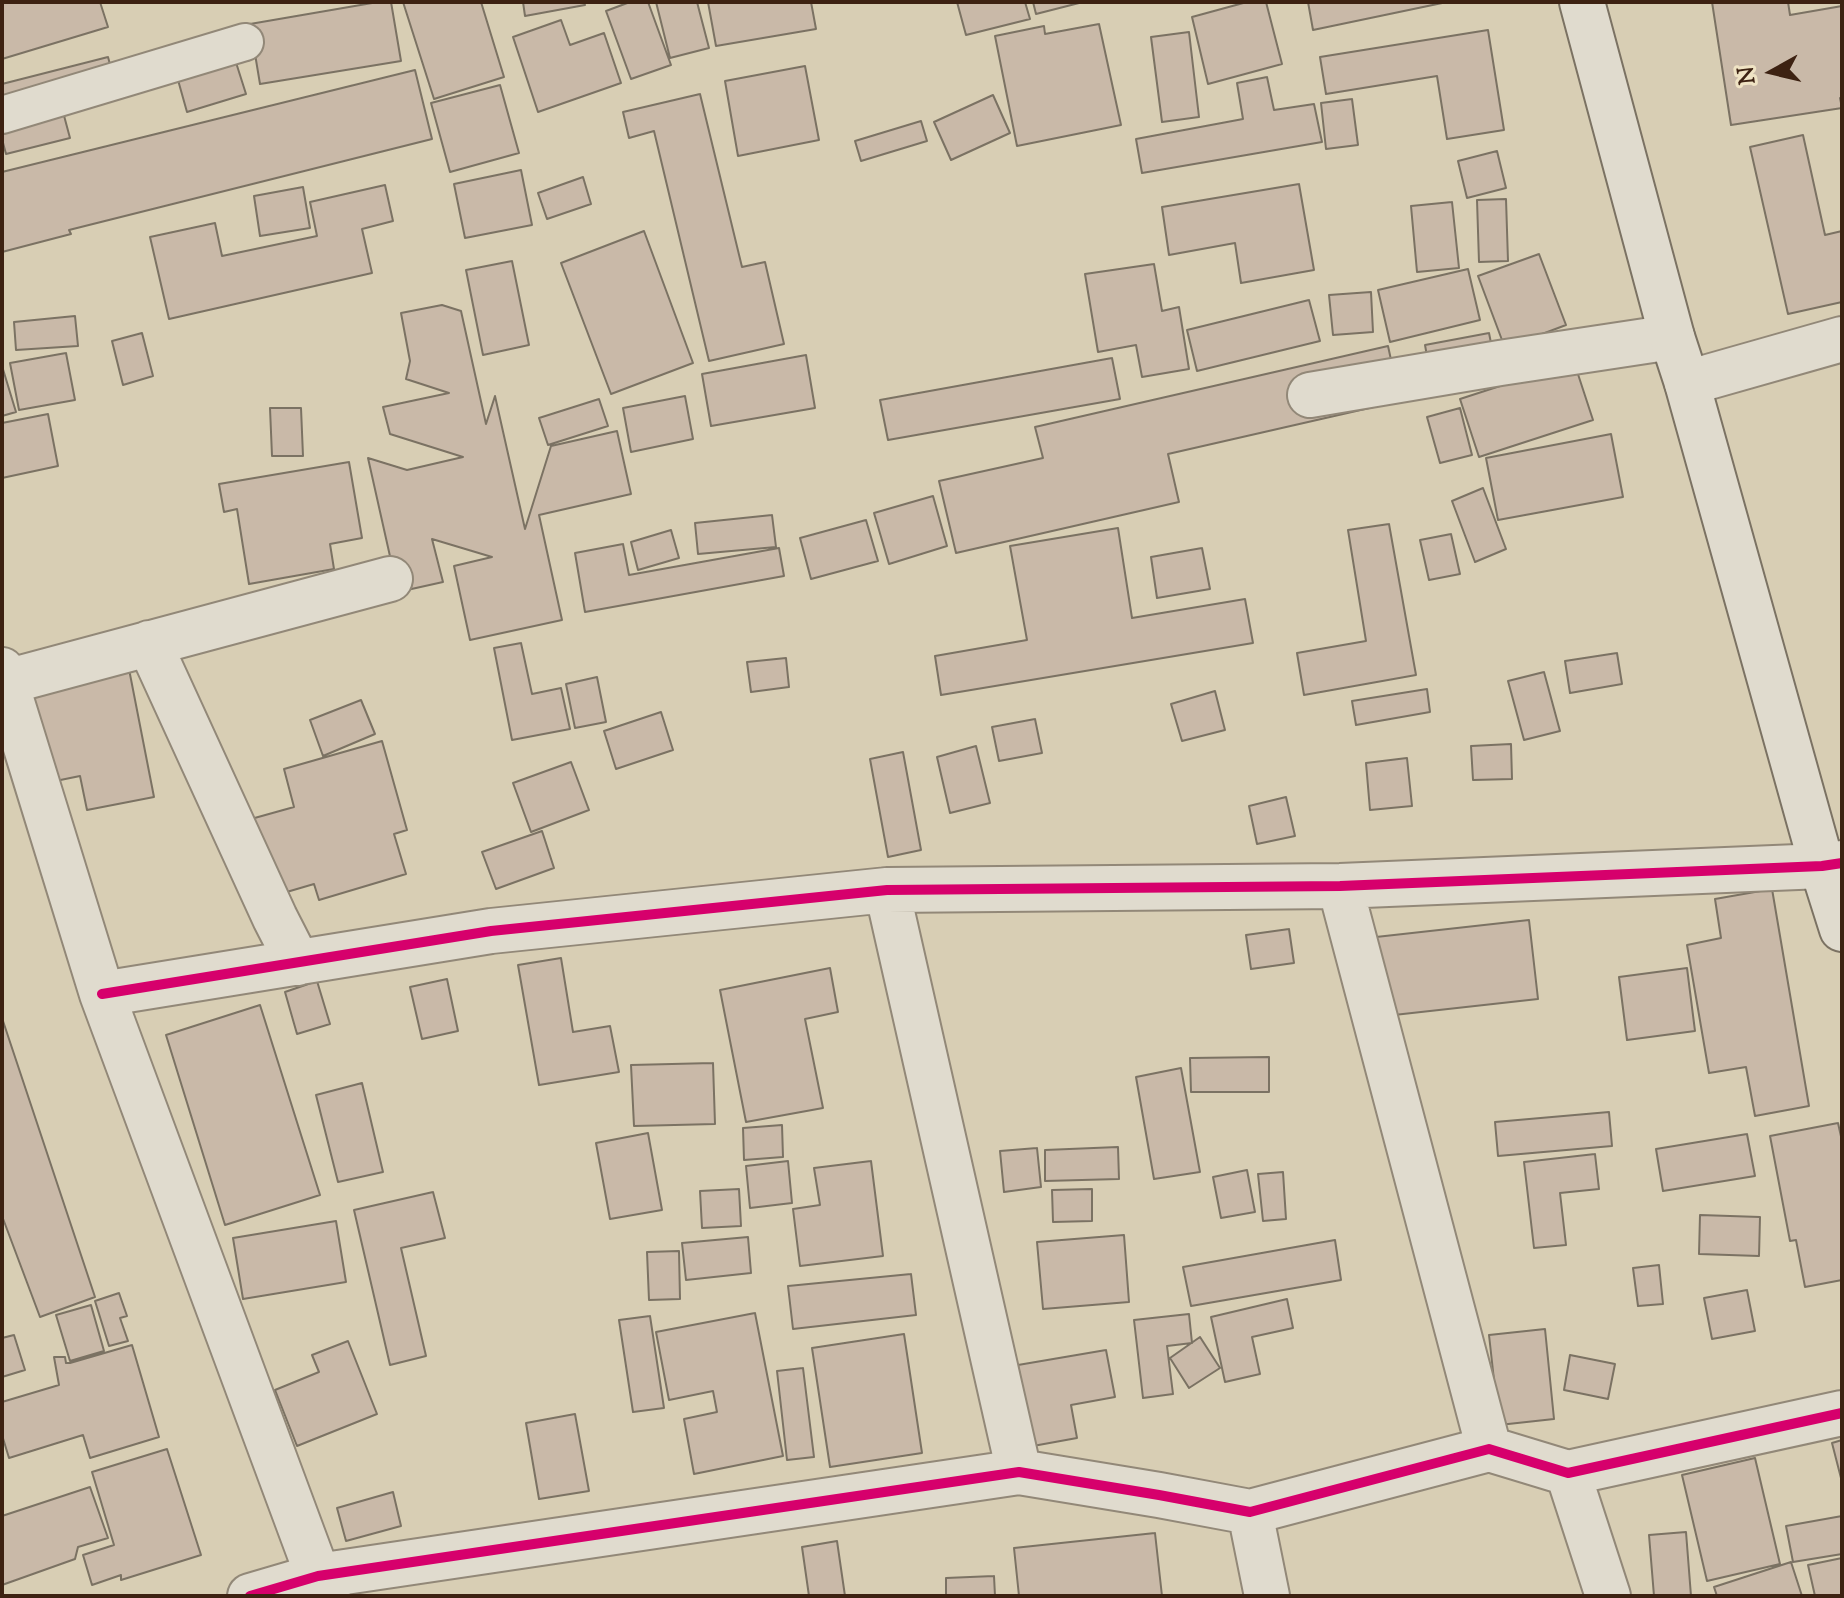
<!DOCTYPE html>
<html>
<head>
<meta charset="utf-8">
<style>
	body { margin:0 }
	#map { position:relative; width:1844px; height:1598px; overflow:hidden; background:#d8ceb4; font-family:"Sorts Mill Goudy",serif }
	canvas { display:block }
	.frame { position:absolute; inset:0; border:4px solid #3d2212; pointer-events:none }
	.north { position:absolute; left:1732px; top:32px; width:80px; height:80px; -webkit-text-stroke:6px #efe3c4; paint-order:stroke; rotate:262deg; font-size:22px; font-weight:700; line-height:32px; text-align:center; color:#3d2212 }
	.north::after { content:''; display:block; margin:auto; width:28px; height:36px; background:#3d2212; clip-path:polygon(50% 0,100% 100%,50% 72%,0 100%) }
</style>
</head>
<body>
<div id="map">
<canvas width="1844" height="1598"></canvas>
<div class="frame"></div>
<div class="north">N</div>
</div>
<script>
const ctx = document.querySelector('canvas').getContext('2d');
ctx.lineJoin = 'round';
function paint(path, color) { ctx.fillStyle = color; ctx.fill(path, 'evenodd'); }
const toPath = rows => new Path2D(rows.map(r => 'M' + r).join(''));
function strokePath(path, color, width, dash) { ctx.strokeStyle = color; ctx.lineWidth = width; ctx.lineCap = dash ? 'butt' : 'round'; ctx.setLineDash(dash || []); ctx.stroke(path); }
const building = toPath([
	[2,2,100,2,108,27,2,59,2,2],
	[378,2,391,2,401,61,260,84,250,24,378,2],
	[403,2,481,2,504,77,434,99,403,2],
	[523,2,584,2,585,5,525,16,523,2],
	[630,2,648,2,671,65,631,79,606,11,630,2],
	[656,2,697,2,709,48,670,58,656,2],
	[708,2,811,2,816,29,716,46,708,2],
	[957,2,1025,2,1030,19,966,35,957,2],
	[1033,2,1083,2,1036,14,1033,2],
	[1247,2,1266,2,1282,64,1208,84,1192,17,1247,2],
	[1308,2,1447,2,1313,30,1308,2],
	[1712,2,1788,2,1790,15,1842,6,1842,98,1840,98,1842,108,1731,125,1712,2],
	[561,20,570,45,604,33,621,83,538,112,513,37,561,20],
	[1099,24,1121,125,1017,146,995,36,1044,26,1045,34,1099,24],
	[1488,30,1504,130,1447,139,1437,76,1326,94,1320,57,1488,30],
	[226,31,246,94,187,112,169,48,226,31],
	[1189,32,1199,117,1162,122,1151,37,1189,32],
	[108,57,115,83,59,97,70,138,6,154,2,139,2,84,108,57],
	[805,66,819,140,738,156,725,81,805,66],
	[415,70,432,139,69,230,71,234,2,252,2,172,415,70],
	[1267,77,1274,110,1314,104,1322,142,1142,173,1136,139,1243,119,1237,83,1267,77],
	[500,85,519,153,450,172,431,103,500,85],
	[700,94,742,267,765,262,784,344,709,361,654,131,629,138,623,112,700,94],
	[993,95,1010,133,951,160,934,122,993,95],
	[1352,99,1358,145,1326,149,1321,103,1352,99],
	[921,121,927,141,861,161,855,141,921,121],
	[1803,135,1825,235,1842,231,1842,302,1788,314,1750,147,1803,135],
	[1497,151,1506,188,1467,198,1458,161,1497,151],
	[521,170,532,225,465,238,454,184,521,170],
	[583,177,591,204,547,219,538,193,583,177],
	[1299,184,1314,270,1241,283,1235,243,1169,255,1162,207,1299,184],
	[385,185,393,221,362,229,372,273,169,319,150,237,215,223,222,256,317,236,310,202,385,185],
	[303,187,310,228,260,236,254,196,303,187],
	[1506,199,1508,261,1479,262,1477,200,1506,199],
	[1452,202,1459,268,1417,272,1411,206,1452,202],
	[644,231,693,363,611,394,561,263,644,231],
	[1539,254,1566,325,1505,348,1478,276,1539,254],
	[512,261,529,345,483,355,466,270,512,261],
	[1154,264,1162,311,1179,307,1189,369,1142,377,1136,345,1098,352,1085,274,1154,264],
	[1468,269,1480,320,1390,342,1378,290,1468,269],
	[1371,292,1373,332,1333,335,1329,295,1371,292],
	[1309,300,1320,341,1197,371,1187,330,1309,300],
	[442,305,461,311,486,424,495,396,525,529,551,446,617,431,631,494,539,515,562,620,470,640,454,566,492,557,432,539,443,582,398,592,368,458,407,470,463,457,390,434,383,407,449,393,406,379,410,361,401,313,442,305],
	[75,316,78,346,16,350,14,322,75,316],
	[142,333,153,376,123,385,112,341,142,333],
	[1489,333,1499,383,1434,395,1425,345,1489,333],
	[1388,346,1400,401,1168,454,1179,502,956,553,939,481,1043,458,1035,427,1388,346],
	[66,353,75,400,19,410,10,363,66,353],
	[806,355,815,408,711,426,702,374,806,355],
	[1112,358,1120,399,888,440,880,400,1112,358],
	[1574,362,1593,420,1479,457,1460,399,1574,362],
	[2,366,16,412,2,416,2,366],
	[685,396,693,439,631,452,623,408,685,396],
	[599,399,608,426,548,445,539,418,599,399],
	[270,408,301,408,303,456,272,456,270,408],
	[1460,408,1472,455,1440,463,1427,417,1460,408],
	[48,414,58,466,2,478,2,423,48,414],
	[1611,434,1623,497,1498,520,1486,458,1611,434],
	[349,462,362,538,330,544,334,569,249,584,237,509,224,512,219,484,349,462],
	[1483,488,1506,549,1475,562,1452,501,1483,488],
	[933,496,947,546,889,564,874,513,933,496],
	[772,515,776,547,698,554,695,523,772,515],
	[866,520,878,561,811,579,800,538,866,520],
	[1389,524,1416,675,1304,695,1297,653,1366,641,1348,530,1389,524],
	[1118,528,1132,618,1245,599,1253,643,941,695,935,656,1027,640,1010,546,1118,528],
	[671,530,679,558,638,570,631,542,671,530],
	[1451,534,1460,574,1429,580,1420,540,1451,534],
	[623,544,629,575,779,548,784,576,585,612,575,553,623,544],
	[1202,548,1210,589,1157,598,1151,557,1202,548],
	[521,643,532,694,561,688,570,729,512,740,494,648,521,643],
	[1617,653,1622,684,1570,693,1565,661,1617,653],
	[786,658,789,687,751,692,747,662,786,658],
	[128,664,154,797,87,810,80,776,31,786,11,687,128,664],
	[1544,672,1560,731,1524,740,1508,681,1544,672],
	[597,677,606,722,575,728,566,684,597,677],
	[1427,689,1430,712,1356,725,1352,701,1427,689],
	[1215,691,1225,730,1182,741,1171,704,1215,691],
	[361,700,375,734,323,756,310,720,361,700],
	[661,712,673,750,616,769,604,731,661,712],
	[1035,719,1042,753,999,761,992,727,1035,719],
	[382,741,407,830,394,834,406,874,319,900,314,884,273,896,251,819,294,807,284,769,382,741],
	[1511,744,1512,779,1473,780,1471,746,1511,744],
	[976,746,990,803,950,813,937,757,976,746],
	[903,752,921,850,888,857,870,759,903,752],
	[1407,758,1412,806,1370,810,1366,763,1407,758],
	[571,762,589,810,531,832,513,783,571,762],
	[1286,797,1295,836,1257,844,1249,806,1286,797],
	[542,831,554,868,496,889,482,852,542,831],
	[1772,889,1809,1106,1755,1116,1746,1067,1709,1073,1687,945,1721,938,1715,899,1772,889],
	[1529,920,1538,999,1385,1016,1376,937,1529,920],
	[1289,929,1294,963,1251,969,1246,935,1289,929],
	[561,958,573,1032,610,1026,619,1072,539,1085,518,965,561,958],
	[830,968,838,1012,805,1019,823,1108,746,1122,720,990,830,968],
	[1687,968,1695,1031,1627,1040,1619,977,1687,968],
	[447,979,458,1031,422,1039,410,987,447,979],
	[317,981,330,1024,297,1034,285,992,317,981],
	[260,1005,320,1195,225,1225,166,1035,260,1005],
	[2,1018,95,1297,40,1317,2,1216,2,1018],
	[1269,1057,1269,1092,1191,1092,1190,1058,1269,1057],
	[713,1063,715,1124,634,1126,631,1065,713,1063],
	[1181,1068,1200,1172,1154,1179,1136,1077,1181,1068],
	[362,1083,383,1172,338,1182,316,1095,362,1083],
	[1609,1112,1612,1146,1498,1156,1495,1122,1609,1112],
	[1838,1123,1842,1141,1842,1280,1805,1287,1796,1240,1790,1241,1770,1136,1838,1123],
	[782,1125,783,1157,744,1160,743,1128,782,1125],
	[648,1133,662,1210,610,1219,596,1143,648,1133],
	[1747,1134,1755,1176,1663,1191,1656,1149,1747,1134],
	[1118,1147,1119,1179,1045,1181,1045,1150,1118,1147],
	[1037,1148,1041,1187,1004,1192,1000,1151,1037,1148],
	[1595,1154,1599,1189,1560,1193,1566,1245,1534,1248,1524,1162,1595,1154],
	[788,1161,792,1203,750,1208,746,1166,788,1161],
	[871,1161,883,1256,800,1266,793,1209,820,1205,814,1168,871,1161],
	[1247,1170,1255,1212,1221,1218,1213,1177,1247,1170],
	[1283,1172,1286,1219,1263,1221,1258,1174,1283,1172],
	[739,1189,741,1226,702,1228,700,1191,739,1189],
	[1092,1189,1092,1221,1053,1222,1052,1190,1092,1189],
	[433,1192,445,1238,401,1248,426,1356,390,1365,354,1210,433,1192],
	[1700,1215,1760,1217,1759,1256,1699,1254,1700,1215],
	[336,1221,346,1282,243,1299,233,1238,336,1221],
	[1124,1235,1129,1302,1043,1309,1037,1242,1124,1235],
	[748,1237,751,1273,686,1280,682,1243,748,1237],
	[1335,1240,1341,1280,1191,1306,1183,1267,1335,1240],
	[679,1251,680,1299,649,1300,647,1252,679,1251],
	[1659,1265,1663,1304,1638,1306,1633,1268,1659,1265],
	[911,1274,916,1315,793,1329,788,1286,911,1274],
	[1747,1290,1755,1331,1712,1339,1704,1298,1747,1290],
	[119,1293,127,1316,120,1318,128,1341,109,1346,95,1301,119,1293],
	[1287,1299,1293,1328,1252,1337,1260,1374,1225,1382,1211,1317,1287,1299],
	[91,1305,104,1351,70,1361,56,1315,91,1305],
	[755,1313,783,1456,694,1474,684,1419,717,1412,713,1391,669,1400,656,1332,755,1313],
	[1189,1314,1192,1343,1167,1346,1173,1394,1143,1398,1134,1320,1189,1314],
	[650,1316,664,1408,633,1412,619,1320,650,1316],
	[1545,1329,1554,1419,1499,1425,1489,1335,1545,1329],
	[904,1334,922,1453,830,1467,812,1348,904,1334],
	[14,1335,25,1370,2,1377,2,1338,14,1335],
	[1200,1337,1220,1368,1189,1388,1170,1358,1200,1337],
	[348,1341,377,1414,297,1446,275,1390,319,1372,312,1355,348,1341],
	[132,1345,159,1437,90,1458,83,1435,9,1458,2,1435,2,1402,59,1385,54,1357,65,1357,66,1363,70,1363,132,1345],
	[1106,1350,1115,1397,1071,1405,1077,1438,1033,1446,1018,1365,1106,1350],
	[1570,1355,1615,1364,1608,1399,1564,1390,1570,1355],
	[803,1368,814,1457,787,1460,777,1371,803,1368],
	[575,1414,589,1491,539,1499,526,1423,575,1414],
	[1842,1440,1842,1482,1832,1443,1842,1440],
	[167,1449,201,1555,121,1580,121,1575,92,1585,83,1555,114,1545,92,1472,167,1449],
	[1755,1458,1780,1564,1707,1581,1682,1475,1755,1458],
	[90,1487,108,1538,78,1547,75,1559,2,1585,2,1516,90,1487],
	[393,1492,401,1526,346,1541,337,1508,393,1492],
	[1842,1516,1842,1554,1793,1562,1786,1526,1842,1516],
	[1686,1532,1691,1596,1654,1596,1649,1535,1686,1532],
	[1155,1533,1162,1596,1019,1596,1014,1548,1155,1533],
	[837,1541,845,1596,809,1596,802,1547,837,1541],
	[1842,1558,1842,1596,1815,1596,1808,1565,1842,1558],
	[1791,1562,1802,1596,1717,1596,1714,1587,1791,1562],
	[994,1576,995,1596,946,1596,946,1578,994,1576]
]);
const lane = toPath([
	[2,115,245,42]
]);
const street = toPath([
	[1687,383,1842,339],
	[1310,395,1500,363,1672,337],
	[149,643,275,918,298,963],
	[2,670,102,994,318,1576,328,1596],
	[6,682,390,579],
	[1340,886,1489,1449],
	[887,890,1019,1472],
	[102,994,491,931,887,890,1340,886,1822,866,1842,863],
	[1568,1473,1608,1596],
	[1250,1512,1267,1596],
	[250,1596,318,1576,1019,1472,1159,1495,1250,1512,1489,1449,1568,1473,1842,1413]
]);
const secondary = toPath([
	[1582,2,1672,337,1687,383,1822,866,1842,929]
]);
const cycleway = toPath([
	[102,994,491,931,887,890,1340,886,1822,866,1842,863],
	[250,1596,318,1576,1019,1472,1159,1495,1250,1512,1489,1449,1568,1473,1842,1413]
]);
paint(building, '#c9b9a8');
strokePath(building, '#7b7263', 2);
strokePath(lane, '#928878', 40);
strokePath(street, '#928878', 48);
strokePath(secondary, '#7b7263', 48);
strokePath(lane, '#e0dbce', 36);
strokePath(street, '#e0dbce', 44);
strokePath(secondary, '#e0dbce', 44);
strokePath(cycleway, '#d6006c', 10);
</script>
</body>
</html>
